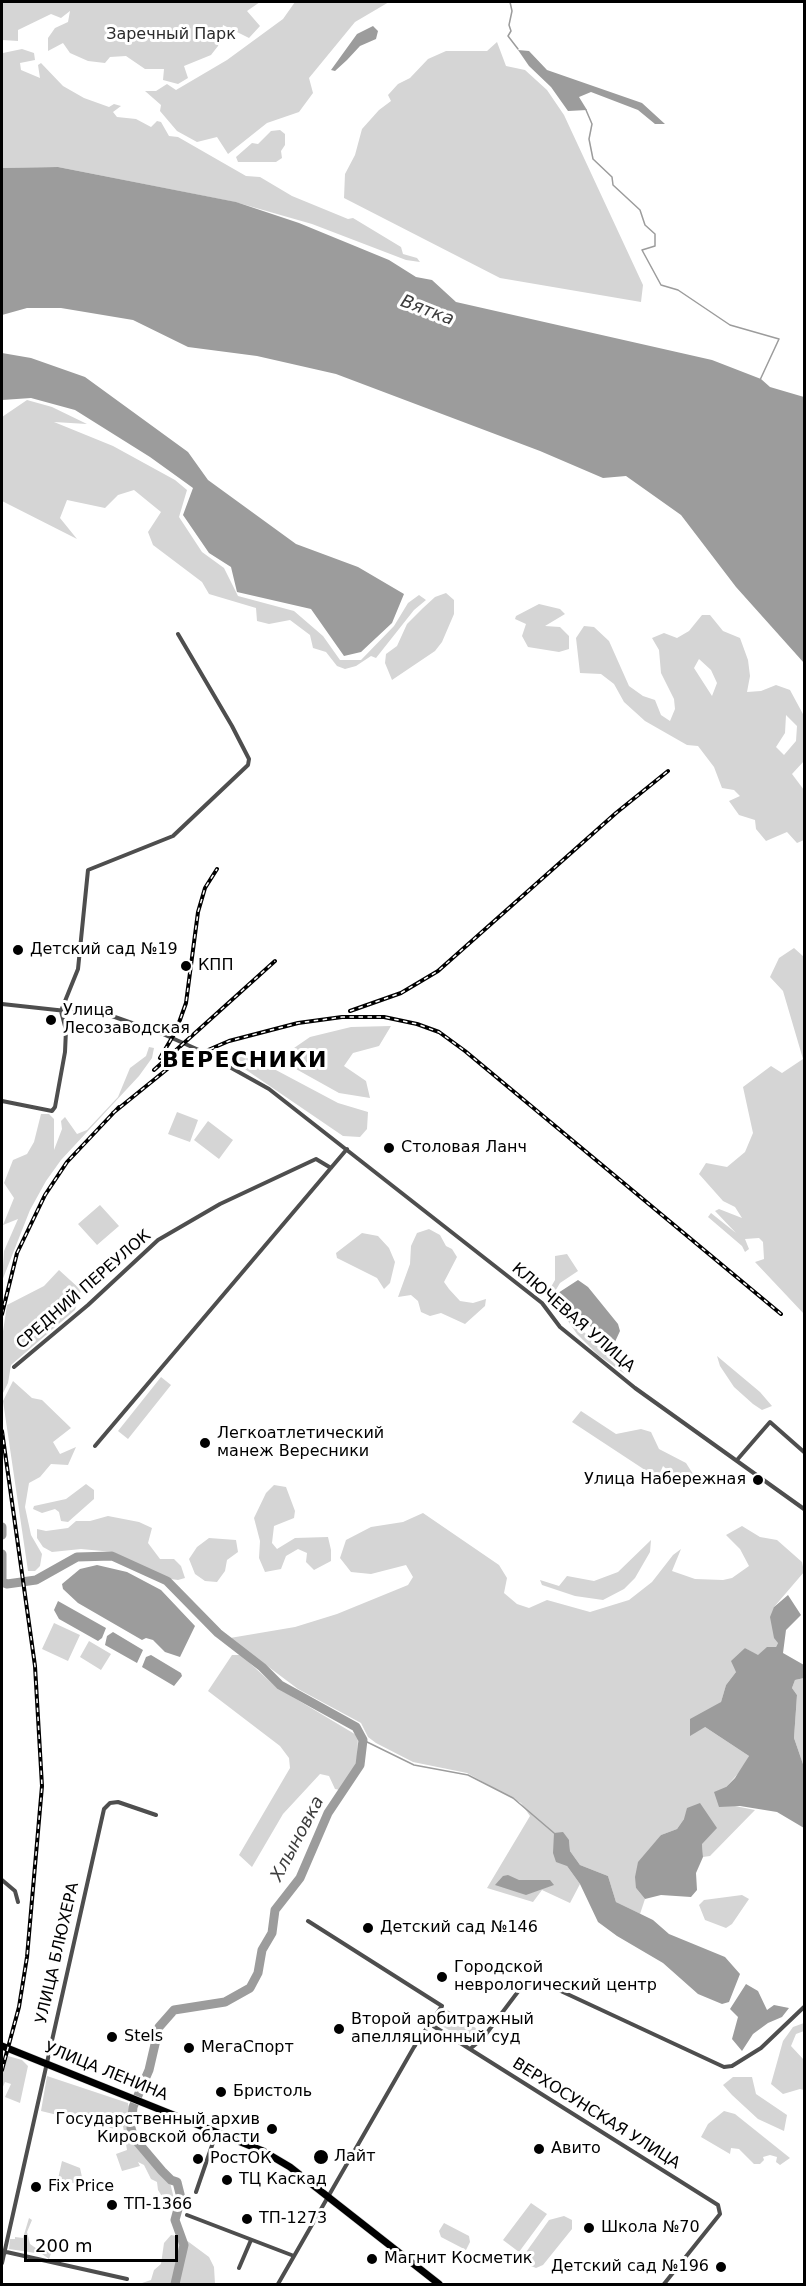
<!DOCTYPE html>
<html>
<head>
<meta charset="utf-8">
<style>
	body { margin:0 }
	#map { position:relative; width:806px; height:2286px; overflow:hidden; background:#fff; font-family:"DejaVu Sans",sans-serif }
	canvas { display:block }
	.frame { position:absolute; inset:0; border:3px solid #000; pointer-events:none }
	.scale { position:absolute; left:24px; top:2235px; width:154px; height:27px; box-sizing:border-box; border:3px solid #000; border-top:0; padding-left:8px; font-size:18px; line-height:21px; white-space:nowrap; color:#000; -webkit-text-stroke:4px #fff; paint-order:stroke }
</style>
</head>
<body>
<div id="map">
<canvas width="806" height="2286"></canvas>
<div class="frame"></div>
<div class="scale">200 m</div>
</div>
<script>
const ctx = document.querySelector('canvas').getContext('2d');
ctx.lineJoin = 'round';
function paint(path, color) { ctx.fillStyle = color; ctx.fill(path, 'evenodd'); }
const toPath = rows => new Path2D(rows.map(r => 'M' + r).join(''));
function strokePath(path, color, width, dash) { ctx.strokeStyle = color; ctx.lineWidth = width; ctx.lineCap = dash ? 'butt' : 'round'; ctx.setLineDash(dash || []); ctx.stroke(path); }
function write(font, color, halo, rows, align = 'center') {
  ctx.font = font + ' "DejaVu Sans",sans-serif'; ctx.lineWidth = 6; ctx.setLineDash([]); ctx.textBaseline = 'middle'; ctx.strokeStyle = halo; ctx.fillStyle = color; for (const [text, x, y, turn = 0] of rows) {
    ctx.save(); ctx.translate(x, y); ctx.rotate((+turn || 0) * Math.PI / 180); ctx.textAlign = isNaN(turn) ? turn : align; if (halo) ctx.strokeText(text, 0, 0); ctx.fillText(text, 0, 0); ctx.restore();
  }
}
const green = toPath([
	[5,2,260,2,247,11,260,26,249,38,223,25,218,46,211,55,184,66,188,78,178,84,163,80,164,69,145,69,126,56,110,57,105,63,88,61,70,53,63,43,48,51,48,38,55,28,68,22,70,11,61,18,51,14,18,30,18,41,2,40,2,4],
	[295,2,389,2,355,22,309,78,313,93,299,112,267,123,228,154,217,137,197,142,177,131,160,111,161,105,145,91,156,91,167,84,176,90,227,60,283,19],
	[497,42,506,66,525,70,547,90,564,115,643,285,641,302,500,278,344,198,345,174,355,155,362,129,379,110,391,101,388,95,398,84,410,78,428,59,446,51,487,51],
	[22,49,34,53,35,60,20,63,21,70,40,78,38,65,41,63,63,86,84,98,109,107,114,104,121,106,113,112,117,117,136,119,151,127,157,121,161,122,169,136,178,137,246,176,260,177,292,196,348,219,353,218,401,247,403,254,417,258,420,262,406,260,312,224,235,202,58,167,2,168,3,53],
	[280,130,285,134,285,145,281,151,282,158,276,162,238,162,236,157,252,143,258,144,271,131],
	[27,400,52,407,87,424,54,422,113,446,175,480,187,490,179,517,202,552,224,568,238,596,294,611,323,636,340,660,361,660,394,626,408,603,419,595,426,600,414,610,376,658,371,656,356,666,345,669,337,666,326,652,313,648,310,635,290,620,269,624,257,621,256,608,209,594,202,582,153,545,148,532,161,512,134,490,118,495,105,508,67,500,60,518,77,539,2,501,2,417],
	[446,593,454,600,454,614,442,642,435,651,392,680,385,663,386,654,397,646,407,624,423,608,435,597],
	[539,604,560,609,565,614,545,626,560,627,569,636,569,649,559,652,528,647,522,636,526,624,515,619,516,616],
	[702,615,710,615,723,631,740,638,748,660,750,676,747,692,761,691,776,685,790,690,804,716,804,761,792,774,804,790,804,840,797,843,787,832,766,841,756,829,755,820,739,815,729,801,740,796,734,790,722,788,714,767,698,746,687,745,645,721,624,702,614,684,601,674,580,673,576,638,584,626,594,627,609,641,629,686,643,696,655,700,661,715,670,721,675,709,674,699,661,673,659,650,652,638,664,633,677,638,689,631],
	[699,659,711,670,717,683,712,696,694,668],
	[786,715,797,726,796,741,784,755,776,747,785,733],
	[794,948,804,957,804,1314,755,1262,764,1259,763,1242,759,1238,745,1239,749,1249,745,1252,742,1246,708,1217,711,1213,736,1233,715,1211,719,1209,742,1218,735,1207,723,1201,699,1174,706,1163,727,1167,745,1152,753,1133,743,1087,771,1066,782,1073,803,1059,783,991,770,977,779,958],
	[391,1026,379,1046,353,1053,344,1066,366,1081,370,1098,339,1093,278,1059,310,1037,351,1027],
	[149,1047,154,1048,152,1058,139,1076,61,1160,46,1181,30,1210,2,1281,4,1251,18,1219,3,1225,14,1198,4,1183,13,1160,27,1154,34,1142,41,1114,49,1114,54,1119,54,1150,62,1129,61,1121,65,1117,77,1134,87,1130,118,1097,130,1068,146,1056],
	[242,1052,338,1103,368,1112,367,1129,360,1137,343,1136,236,1063],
	[177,1112,198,1120,190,1142,168,1134],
	[208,1121,233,1140,219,1159,194,1140],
	[100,1205,119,1226,97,1245,78,1224],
	[429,1229,440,1235,446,1246,452,1249,457,1257,444,1282,449,1289,460,1301,473,1303,486,1299,485,1306,465,1324,441,1313,430,1316,421,1312,418,1301,411,1295,398,1297,410,1264,411,1246,417,1233],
	[362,1233,378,1236,389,1248,395,1262,390,1283,384,1289,377,1278,337,1258,336,1253],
	[567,1254,578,1271,560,1283,554,1293,583,1331,625,1374,598,1355,577,1334,548,1292,555,1280,555,1256],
	[59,1270,81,1290,75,1310,11,1365,8,1383,2,1395,2,1338,7,1305,44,1286],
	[717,1356,760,1392,772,1406,762,1410,753,1404,734,1387,720,1366],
	[161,1377,171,1385,128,1439,118,1431],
	[13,1381,32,1398,42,1400,71,1428,53,1442,60,1454,76,1447,68,1465,51,1464,40,1477,29,1483,25,1507,31,1535,42,1554,40,1566,35,1571,28,1571,3,1401],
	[581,1411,616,1434,641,1429,651,1432,659,1449,686,1463,693,1474,690,1481,683,1484,663,1466,659,1475,645,1470,572,1422],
	[86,1484,94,1490,94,1499,68,1522,61,1521,59,1512,55,1509,42,1513,33,1509,34,1506,66,1499],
	[274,1485,286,1487,295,1511,294,1518,274,1526,272,1543,277,1549,295,1538,328,1537,331,1550,331,1561,314,1570,306,1562,307,1553,298,1549,286,1556,281,1569,265,1572,259,1558,260,1541,254,1518,266,1493],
	[423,1513,499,1565,507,1578,504,1593,517,1604,529,1608,547,1600,590,1612,629,1600,652,1582,673,1555,681,1549,672,1571,695,1579,723,1580,732,1578,749,1566,740,1549,726,1535,742,1526,760,1537,777,1540,802,1562,804,1572,774,1607,778,1643,776,1647,758,1656,745,1648,736,1672,726,1685,721,1702,705,1727,749,1756,744,1767,726,1787,730,1805,755,1810,710,1856,703,1857,702,1844,684,1819,677,1829,661,1835,636,1888,645,1899,640,1914,616,1902,608,1876,580,1865,570,1851,569,1840,567,1866,580,1884,570,1903,542,1890,533,1902,487,1888,530,1816,521,1803,467,1773,413,1762,376,1743,368,1737,361,1723,298,1689,230,1638,295,1627,337,1614,408,1585,413,1577,406,1565,371,1574,351,1572,340,1558,346,1540,371,1527,403,1522],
	[108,1516,139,1522,152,1528,148,1543,160,1559,174,1559,181,1566,185,1578,178,1580,164,1578,113,1552,81,1549,52,1552,43,1547,37,1538,37,1529,46,1531,68,1528,76,1521,90,1521],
	[209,1538,236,1540,238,1552,227,1560,225,1571,217,1582,205,1581,195,1574,189,1559,197,1547],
	[651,1540,650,1552,635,1578,624,1589,603,1600,575,1596,542,1585,540,1580,559,1586,567,1576,594,1581,618,1572],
	[54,1623,80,1635,68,1661,42,1649],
	[89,1641,111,1654,101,1670,80,1657],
	[232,1655,241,1655,276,1687,358,1736,357,1766,340,1790,335,1789,329,1776,320,1774,283,1814,252,1867,239,1855,290,1768,289,1758,280,1746,208,1691],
	[804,1678,804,1767,794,1738,797,1695,792,1688,795,1680],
	[742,1895,749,1899,732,1924,726,1928,705,1920,699,1905,704,1900],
	[443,2007,482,2032,470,2042,440,2025,436,2019],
	[804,2023,804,2031,796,2034,791,2046,804,2060,804,2090,800,2089,783,2094,771,2084,783,2041,793,2027],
	[8,2056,22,2060,28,2066,20,2103,5,2097,11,2084,5,2082,2,2089,2,2076],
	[47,2076,128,2103,129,2117,127,2135,145,2150,149,2158,169,2178,174,2199,180,2195,182,2202,171,2210,163,2208,165,2201,158,2190,157,2182,151,2179,144,2165,138,2162,140,2166,122,2171,116,2154,127,2150,123,2126,115,2129,41,2111],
	[733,2077,752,2077,756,2094,787,2115,784,2131,758,2119,732,2095,723,2085],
	[724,2111,735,2114,790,2158,780,2165,776,2162,777,2157,770,2155,763,2157,764,2160,760,2164,754,2164,739,2149,731,2148,730,2154,701,2137,708,2124],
	[62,2161,80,2168,84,2186,58,2179],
	[531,2203,547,2214,519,2252,503,2240],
	[564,2216,572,2220,572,2229,543,2265,536,2268,526,2264,524,2255,549,2220],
	[29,2218,32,2220,27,2232,30,2244,40,2251,52,2251,49,2259,42,2254,9,2249,10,2239,15,2239,15,2237,23,2238],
	[444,2223,469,2236,470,2242,466,2250,441,2237,439,2231],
	[171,2235,182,2237,209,2257,214,2267,215,2284,139,2284,151,2280,154,2270,161,2264,164,2243]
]);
const water = toPath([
	[373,26,378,31,376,39,360,46,347,60,335,71,331,70,357,34],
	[518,50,529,51,547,70,642,103,665,124,655,124,638,110,591,92,579,97,587,110,568,111,551,87,529,66],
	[58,167,236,202,299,223,389,260,416,277,432,280,456,302,712,360,761,379,770,387,804,397,804,663,736,587,681,515,626,476,603,478,540,451,336,374,257,356,188,347,133,320,61,308,27,308,2,315,2,168],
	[2,353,31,358,85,377,188,452,208,480,296,544,358,567,404,594,392,623,361,652,344,656,311,609,237,592,231,567,209,553,183,515,193,488,150,457,75,410,31,398,2,400],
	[578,1280,588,1287,618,1324,620,1331,614,1344,607,1346,580,1314,560,1297,558,1293],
	[97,1565,127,1572,161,1590,195,1626,180,1657,165,1652,153,1640,146,1638,142,1640,78,1603,63,1589,62,1584,80,1569],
	[788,1595,801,1615,786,1630,783,1653,804,1665,804,1678,795,1680,792,1688,797,1695,794,1738,804,1767,804,1828,777,1812,740,1806,719,1807,714,1792,726,1787,735,1778,749,1756,705,1727,690,1736,690,1719,721,1702,726,1685,736,1672,731,1661,745,1648,758,1655,767,1647,776,1647,778,1643,774,1638,770,1617,774,1607],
	[58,1601,106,1628,102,1638,98,1641,59,1619,54,1610],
	[113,1632,143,1650,137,1663,105,1645,107,1636],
	[151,1655,181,1673,182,1676,174,1686,142,1667,146,1657],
	[700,1803,717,1828,702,1844,703,1857,696,1873,697,1890,691,1897,661,1895,645,1899,636,1888,635,1877,638,1862,661,1835,677,1829,684,1819,687,1808],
	[563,1832,569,1840,570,1851,580,1865,608,1876,616,1902,653,1920,669,1934,725,1957,740,1974,729,2002,722,2004,698,1994,663,1963,617,1936,598,1922,580,1884,567,1866,556,1862,553,1853,554,1833],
	[508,1875,519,1880,550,1880,554,1885,526,1895,495,1885,503,1876],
	[746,1984,758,1991,767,2010,774,2005,789,2008,782,2017,768,2023,753,2034,742,2051,732,2039,738,2017,730,2009]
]);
const stream = toPath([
	[510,2,512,11,509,25,511,31,508,36,518,49],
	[586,110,592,124,589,139,593,159,612,177,613,185,640,210,645,225,655,234,655,246,642,250,661,285,678,290,730,325,779,339,760,380],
	[363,1740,414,1765,468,1775,513,1798,554,1833]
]);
const river = toPath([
	[2,1527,2,1535],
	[2,1554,2,1582,7,1584,36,1580,77,1557,112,1556,167,1581,218,1633,262,1667,280,1685,356,1727,363,1740,360,1765,328,1813,300,1878,275,1910,272,1933,262,1950,258,1973,250,1988,225,2002,174,2010,159,2027,149,2070,133,2107,131,2128,134,2138,162,2171,171,2180,177,2182,181,2198,175,2220,184,2245,175,2284]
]);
const street = toPath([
	[2,1004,112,1016,163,1034,201,1051,269,1089,542,1303,560,1327,635,1388,804,1509],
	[61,1011,78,969,88,870,173,836,248,765,249,759,232,726,178,634],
	[2,1101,52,1111,55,1107,65,1052,66,1030,61,1011],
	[14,1367,88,1305,158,1240,220,1204,316,1159,331,1168],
	[95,1446,347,1149],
	[737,1460,770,1422,804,1452],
	[2,1880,15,1891,18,1902],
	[430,2024,718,2205,720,2214,664,2284],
	[470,2049,483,2038,520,1989,530,1984,550,1986,724,2067,732,2066,761,2048,804,2007],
	[196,2192,217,2131],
	[187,2215,294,2256],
	[2,2251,127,2279],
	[2,2263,104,1809,110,1803,118,1802,156,1815],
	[239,2268,251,2240],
	[278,2284,414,2047,442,2006,308,1921]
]);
const primary = toPath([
	[2,2046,263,2151,290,2167,439,2284]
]);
const rail = toPath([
	[350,1011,401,993,438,971,616,813,668,771],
	[160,1058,176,1031,186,1003,198,912,205,888,217,869],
	[154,1070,275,961],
	[113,1113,171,1066,229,1041,298,1023,342,1017,384,1017,417,1024,439,1032,465,1051,781,1314],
	[2,1314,17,1253,45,1195,67,1162,119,1107],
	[2,1431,35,1666,42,1786,27,1957,19,2007,2,2070]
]);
const markers = [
	[18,950,6,"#000"],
	[186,966,6,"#000"],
	[51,1020,6,"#000"],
	[389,1148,6,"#000"],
	[205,1443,6,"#000"],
	[758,1480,6,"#000"],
	[368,1928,6,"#000"],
	[442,1977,6,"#000"],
	[339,2029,6,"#000"],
	[112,2037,6,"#000"],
	[189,2048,6,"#000"],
	[221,2092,6,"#000"],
	[272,2129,6,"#000"],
	[539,2149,6,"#000"],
	[321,2157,8,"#000"],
	[198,2159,6,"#000"],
	[227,2180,6,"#000"],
	[36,2187,6,"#000"],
	[112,2205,6,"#000"],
	[247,2219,6,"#000"],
	[589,2228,6,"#000"],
	[372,2259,6,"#000"],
	[721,2267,6,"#000"]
];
const parkNames = [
	["Заречный Парк",171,35]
];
const poiNames = [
	["Детский сад №19",30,950],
	["КПП",198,966],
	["Улица",63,1011],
	["Лесозаводская",63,1029],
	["Столовая Ланч",401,1148],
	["Легкоатлетический",217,1434],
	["манеж Вересники",217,1452],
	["Улица Набережная",746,1480,"right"],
	["Детский сад №146",380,1928],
	["Городской",454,1968],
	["неврологический центр",454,1986],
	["Второй арбитражный",351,2020],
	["апелляционный суд",351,2038],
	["Stels",124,2037],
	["МегаСпорт",201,2048],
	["Бристоль",233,2092],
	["Государственный архив",260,2120,"right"],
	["Кировской области",260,2138,"right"],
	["Авито",551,2149],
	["Лайт",334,2157],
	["РостОК",210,2159],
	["ТЦ Каскад",239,2180],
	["Fix Price",48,2187],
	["ТП-1366",124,2205],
	["ТП-1273",259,2219],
	["Школа №70",601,2228],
	["Магнит Косметик",384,2259],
	["Детский сад №196",709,2267,"right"]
];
const streetNames = [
	["СРЕДНИЙ ПЕРЕУЛОК",84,1290,-41],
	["КЛЮЧЕВАЯ УЛИЦА",573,1318,41],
	["УЛИЦА БЛЮХЕРА",58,1953,-77],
	["УЛИЦА ЛЕНИНА",106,2072,22],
	["ВЕРХОСУНСКАЯ УЛИЦА",596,2114,32]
];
const waterNames = [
	["Вятка",427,311,21],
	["Хлыновка",298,1839,-62]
];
const districtNames = [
	["ВЕРЕСНИКИ",245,1061]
];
paint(green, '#d5d5d5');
paint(water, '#9c9c9c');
strokePath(stream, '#9c9c9c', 1.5);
strokePath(river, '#9c9c9c', 9);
strokePath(primary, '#dbdbdb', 8);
strokePath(street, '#4e4e4e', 4);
strokePath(primary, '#000', 7);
strokePath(rail, '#000', 4);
strokePath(rail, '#fff', 1.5, [4.5]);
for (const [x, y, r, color] of markers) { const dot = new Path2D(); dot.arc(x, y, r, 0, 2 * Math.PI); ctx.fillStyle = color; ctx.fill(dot); strokePath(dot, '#fff', 2); }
write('16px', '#2c2c2c', '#fff', parkNames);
write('16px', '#000', '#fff', poiNames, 'left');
write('16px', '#000', '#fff', streetNames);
write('italic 18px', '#3d3d3d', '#fff', waterNames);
ctx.letterSpacing = '1.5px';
write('bold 22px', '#000', '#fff', districtNames);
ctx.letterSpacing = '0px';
</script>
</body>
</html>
